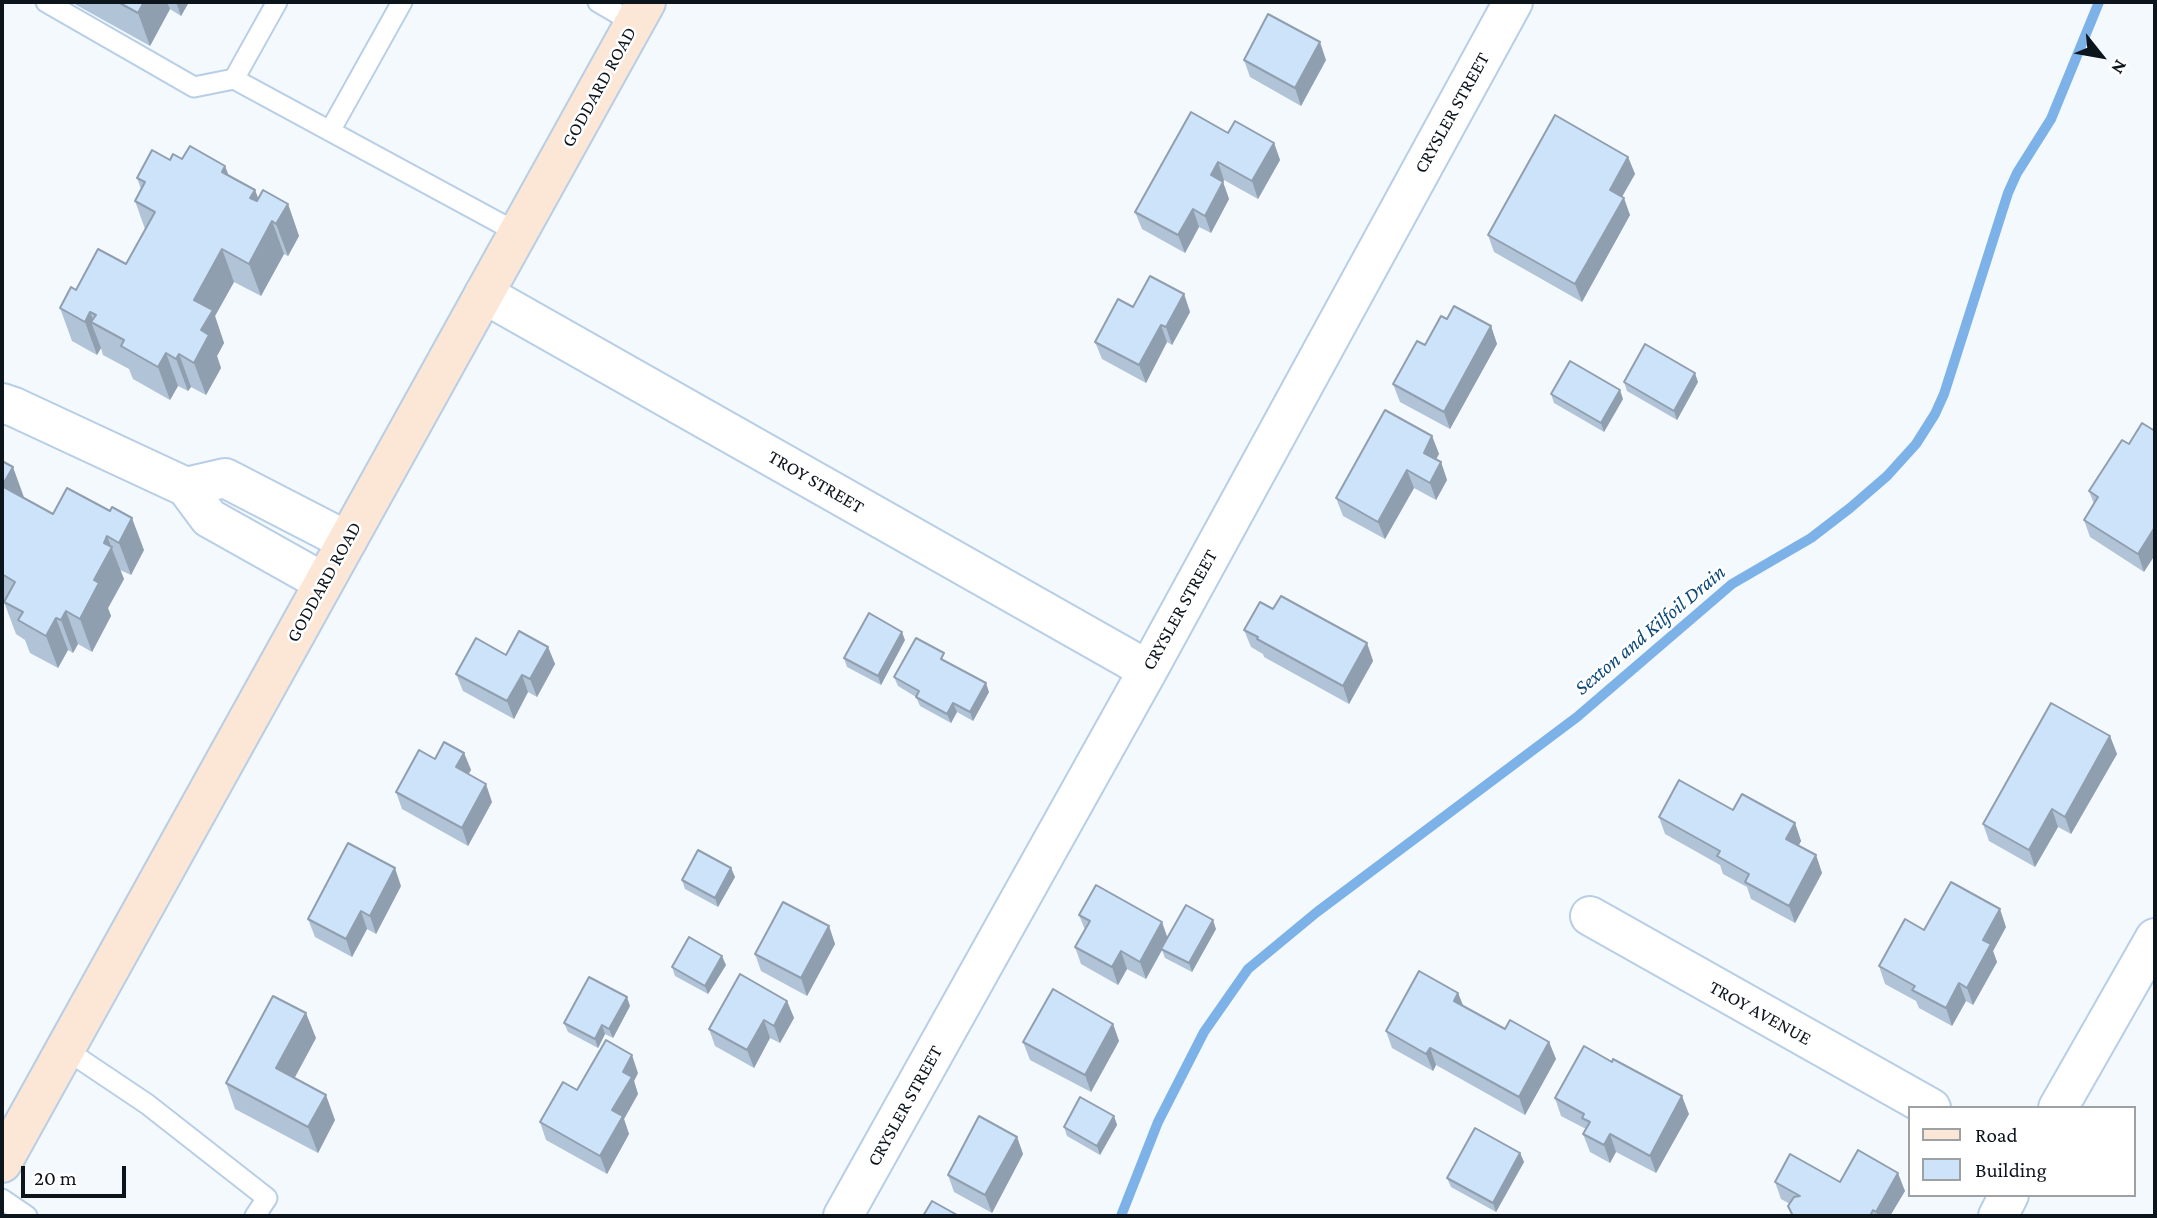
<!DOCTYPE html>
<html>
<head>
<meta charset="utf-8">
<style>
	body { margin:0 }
	#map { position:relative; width:2157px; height:1218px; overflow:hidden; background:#f4f9fe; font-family:"Crimson Pro",serif }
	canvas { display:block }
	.frame { position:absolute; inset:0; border:4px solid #0c141c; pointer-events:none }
	.legend { position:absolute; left:1908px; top:1106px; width:228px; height:91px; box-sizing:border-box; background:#fff; border:2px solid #9ea1a4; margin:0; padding:9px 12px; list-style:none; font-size:21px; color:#0c141c }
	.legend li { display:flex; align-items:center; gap:14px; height:35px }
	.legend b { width:35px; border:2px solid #9ea1a4 }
	.north { position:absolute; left:2066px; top:21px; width:70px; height:70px; -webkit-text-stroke:5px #fff; paint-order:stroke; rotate:121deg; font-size:19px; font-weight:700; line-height:28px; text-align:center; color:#0c141c }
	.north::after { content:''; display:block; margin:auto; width:24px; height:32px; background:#0c141c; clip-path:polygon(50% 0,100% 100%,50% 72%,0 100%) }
	.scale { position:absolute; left:21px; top:1166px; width:105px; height:32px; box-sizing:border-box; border:4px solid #0c141c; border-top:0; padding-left:9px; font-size:21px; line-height:24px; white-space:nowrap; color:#0c141c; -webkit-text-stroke:5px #fff; paint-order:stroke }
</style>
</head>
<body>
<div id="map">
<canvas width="2157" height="1218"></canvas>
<div class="frame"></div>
<ul class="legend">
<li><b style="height:9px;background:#fce7d6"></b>Road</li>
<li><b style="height:19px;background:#cde3fa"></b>Building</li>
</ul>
<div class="north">N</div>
<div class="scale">20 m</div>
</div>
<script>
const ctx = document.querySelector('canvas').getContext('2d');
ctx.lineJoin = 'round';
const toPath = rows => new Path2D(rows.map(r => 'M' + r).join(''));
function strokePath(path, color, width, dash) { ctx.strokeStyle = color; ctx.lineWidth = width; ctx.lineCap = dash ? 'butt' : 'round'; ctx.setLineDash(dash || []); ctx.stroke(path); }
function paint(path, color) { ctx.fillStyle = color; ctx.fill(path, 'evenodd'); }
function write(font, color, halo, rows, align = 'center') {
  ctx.font = font + ' "Crimson Pro",serif'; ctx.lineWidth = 5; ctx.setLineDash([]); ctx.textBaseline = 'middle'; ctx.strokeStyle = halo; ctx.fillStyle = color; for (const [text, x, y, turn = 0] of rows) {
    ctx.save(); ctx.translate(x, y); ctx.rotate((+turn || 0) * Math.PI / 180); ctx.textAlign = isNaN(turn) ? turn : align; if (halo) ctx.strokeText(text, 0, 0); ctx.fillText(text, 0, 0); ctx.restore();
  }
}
const stream = toPath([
	[1121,1216,1158,1122,1204,1032,1248,969,1317,912,1577,717,1732,584,1811,538,1850,508,1887,476,1916,444,1935,414,1944,394,2008,193,2017,173,2051,119,2099,2]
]);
const service = toPath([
	[46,2,194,87,234,79,518,233],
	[598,2,634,23],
	[234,79,277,2],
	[330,131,402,2],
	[65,1049,147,1104,267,1198,255,1216],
	[2,1199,27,1216]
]);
const minor = toPath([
	[484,294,1148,670],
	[2,403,14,407,186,487,209,518,323,582],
	[186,487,225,478,347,541],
	[1590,916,1931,1108],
	[2058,1108,2155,938],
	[843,1216,1148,670,1513,2],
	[1998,1216,2009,1195]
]);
const secondary = toPath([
	[2,1163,646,2]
]);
const wall = toPath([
	[71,2,189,2,181,16,170,9,150,46],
	[1244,60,1326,60,1301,106,1250,77],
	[1228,133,1274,143,1280,160,1258,199,1224,180,1223,182,1229,199,1211,233,1199,227,1185,253,1142,229,1135,212],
	[1628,157,1635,174,1622,197,1630,215,1582,302,1494,252,1488,235],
	[182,159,225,166,229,176,255,190,258,198,288,204,299,236,288,256,284,254,261,296,234,282,215,316,224,343,217,356,221,368,206,395,191,387,188,391,178,386,170,400,133,379,129,369,103,355,101,348,97,355,72,341,60,308,76,290,126,264,145,229,135,201,141,189,137,178,170,160],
	[1184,294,1190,312,1172,345,1167,342,1146,383,1102,359,1095,342,1133,307],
	[1447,319,1491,326,1497,344,1450,429,1400,402,1393,384],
	[1624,382,1698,382,1677,420,1627,391],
	[1551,394,1623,399,1604,432,1554,403],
	[1432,436,1439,454,1436,459,1441,462,1447,480,1436,500,1414,488,1385,539,1343,516,1336,498],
	[2129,444,2144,572,2090,537,2084,520,2094,504,2089,491],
	[2,461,24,498,53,514,144,550,131,575,120,570,124,579,108,608,111,616,92,652,78,644,73,653,68,650,58,668,30,653,25,640,16,634,4,602,2,600],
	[1273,609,1367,643,1373,661,1349,704,1264,657,1263,654,1251,647,1244,630],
	[905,640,881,685,847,667,844,658],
	[548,647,555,664,537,697,528,692,514,719,463,691,456,674,506,655],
	[947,662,989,692,973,721,957,712,951,723,920,706,916,697,898,686,894,677],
	[2110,736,2117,754,2071,834,2058,827,2035,867,1989,841,1983,824],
	[464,753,471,770,468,774,492,802,468,846,402,809,396,792,435,759],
	[1733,810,1795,823,1801,841,1798,846,1816,855,1822,873,1795,923,1751,899,1747,887,1723,874,1720,865,1665,834,1659,817],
	[731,868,735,877,718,907,685,889,682,880],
	[401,886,376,934,367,929,352,957,315,937,308,919],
	[1079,915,1167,938,1216,929,1192,972,1165,958,1162,950,1146,979,1127,969,1118,985,1081,964,1075,947,1085,930],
	[829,926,835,944,807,996,761,971,755,954],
	[2006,927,1993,951,1997,962,1973,1005,1966,1001,1952,1026,1919,1008,1916,1001,1885,984,1879,966,1924,930],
	[726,965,708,994,675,976,672,967],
	[1458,993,1463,1006,1505,1029,1549,1042,1556,1059,1525,1115,1436,1065,1433,1071,1392,1048,1386,1031],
	[787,1001,794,1018,780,1043,770,1038,754,1068,715,1046,709,1029],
	[630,1006,613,1038,605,1034,598,1048,568,1032,564,1023],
	[1113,1024,1119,1041,1091,1092,1030,1060,1023,1042],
	[316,1038,294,1078,335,1120,318,1153,235,1109,226,1083],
	[638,1073,634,1081,638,1094,624,1119,629,1134,607,1174,546,1140,540,1122,577,1090],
	[1555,1098,1689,1114,1656,1173,1616,1152,1610,1163,1590,1152,1583,1134,1586,1129,1561,1116],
	[1114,1116,1117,1125,1100,1155,1067,1136,1064,1127],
	[1017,1137,1023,1154,992,1213,954,1192,948,1175],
	[1520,1153,1524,1162,1496,1212,1451,1187,1447,1178],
	[1775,1182,1840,1182,1905,1191,1890,1216,1791,1216,1792,1215,1788,1206,1790,1204,1781,1199]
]);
const shadedWall = toPath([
	[144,2,167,2,170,9,150,46,138,13],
	[176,2,189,2,181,16],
	[1320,42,1326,60,1301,106,1295,88],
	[1274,143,1280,160,1258,199,1252,181],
	[1628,157,1635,174,1616,207,1610,190],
	[1218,162,1224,180,1217,192,1211,175],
	[225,166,237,198,222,172],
	[1223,182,1229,199,1211,233,1205,216],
	[255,190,267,222,250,198],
	[1624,198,1630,215,1582,302,1575,284],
	[288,204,299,236,288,256,276,224],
	[1193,209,1199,227,1185,253,1178,235],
	[272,221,284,254,261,296,249,264],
	[222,249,234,282,215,316,224,343,217,356,221,368,206,395,194,363,194,300],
	[1184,294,1190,312,1172,345,1166,327],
	[90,312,95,324,91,322,101,348,97,355,85,322],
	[1161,325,1167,342,1146,383,1139,365],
	[1491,326,1497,344,1450,429,1444,412],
	[166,353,178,386,170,400,158,367],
	[179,354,191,387,188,391,176,359],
	[1695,373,1698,382,1677,420,1674,411],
	[1620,390,1623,399,1604,432,1601,423],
	[1432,436,1439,454,1430,470,1424,453],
	[1441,462,1447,480,1436,500,1430,483],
	[13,467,25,500,2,486],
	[1407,470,1414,488,1385,539,1378,522],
	[132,518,144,550,131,575,119,543],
	[2155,527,2155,555,2144,572,2138,554],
	[107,536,124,579,108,608,111,616,92,652,80,619,94,580,104,543],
	[66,611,78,644,73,653,61,620],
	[56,618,68,650,58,668,46,636],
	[902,632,905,640,881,685,878,676],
	[1367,643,1373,661,1349,704,1343,686],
	[548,647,555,664,537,697,530,679],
	[522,675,528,692,514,719,507,701],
	[986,683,989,692,973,721,970,712],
	[953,703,957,712,951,723,947,714],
	[2110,736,2117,754,2071,834,2065,817],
	[464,753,471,770,462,785,456,767],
	[486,784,492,802,468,846,462,828],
	[2052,809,2058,827,2035,867,2029,850],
	[1795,823,1801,841,1793,857,1786,839],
	[1816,855,1822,873,1795,923,1789,906],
	[395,868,401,886,376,934,370,916],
	[731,868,735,877,718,907,715,898],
	[2000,909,2006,927,1993,951,1997,962,1973,1005,1967,988,1983,940],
	[361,911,367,929,352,957,346,939],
	[1213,920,1216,929,1192,972,1189,963],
	[1162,922,1168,939,1146,979,1140,962],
	[829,926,835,944,807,996,801,978],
	[1121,951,1127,969,1118,985,1112,967],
	[722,956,726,965,708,994,705,986],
	[1959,983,1966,1001,1952,1026,1946,1008],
	[1458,993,1465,1010,1454,1001],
	[627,997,630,1006,613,1038,609,1029],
	[787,1001,794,1018,780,1043,774,1026],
	[306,1013,316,1038,286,1094,276,1068],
	[764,1020,770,1038,754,1068,747,1050],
	[1113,1024,1119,1041,1091,1092,1085,1075],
	[602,1025,605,1034,598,1048,595,1039],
	[1549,1042,1556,1059,1525,1115,1519,1097],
	[1430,1048,1436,1065,1433,1071,1426,1054],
	[632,1055,638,1073,634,1081,638,1094,624,1119,629,1134,607,1174,600,1156,623,1072],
	[326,1095,335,1120,318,1153,308,1127],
	[1682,1096,1689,1114,1656,1173,1650,1156],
	[1114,1116,1117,1125,1100,1155,1097,1146],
	[1610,1134,1616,1152,1610,1163,1604,1145],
	[1017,1137,1023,1154,992,1213,985,1195],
	[1520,1153,1524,1162,1496,1212,1493,1203],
	[1898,1173,1905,1191,1890,1216,1878,1216,1876,1212]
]);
const building = toPath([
	[118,2,144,2,138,13,118,2],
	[1268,14,1320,42,1295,88,1244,60,1268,14],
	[1191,112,1228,133,1235,121,1274,143,1252,181,1218,162,1211,175,1223,182,1205,216,1193,209,1178,235,1135,212,1191,112],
	[1555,115,1628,157,1610,190,1624,198,1575,284,1488,235,1555,115],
	[190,146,225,166,222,172,255,190,250,198,257,201,263,190,288,204,276,224,272,221,249,264,222,249,194,300,213,310,201,330,209,335,194,363,179,354,176,359,166,353,158,367,121,346,124,340,91,322,96,315,90,312,85,322,60,308,71,287,76,290,98,249,126,264,155,212,135,201,145,182,137,178,152,150,170,160,173,154,182,159,190,146],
	[1150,276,1184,294,1166,327,1161,325,1139,365,1095,342,1118,299,1133,307,1150,276],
	[1454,306,1491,326,1444,412,1393,384,1417,341,1425,345,1441,316,1447,319,1454,306],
	[1645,344,1695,373,1674,411,1624,382,1645,344],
	[1570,361,1620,390,1601,423,1551,394,1570,361],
	[1385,410,1432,436,1424,453,1441,462,1430,483,1407,470,1378,522,1336,498,1385,410],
	[2142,423,2155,431,2155,527,2138,554,2084,520,2098,497,2089,491,2122,440,2129,444,2142,423],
	[2,461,13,467,2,486,53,514,67,488,110,511,112,507,132,518,119,543,107,536,104,543,112,547,94,580,99,583,80,619,66,611,61,620,56,618,46,636,18,620,23,612,4,602,15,582,2,574,2,461],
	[1281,596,1367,643,1343,686,1257,639,1258,637,1244,630,1260,602,1273,609,1281,596],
	[869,613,902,632,878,676,844,658,869,613],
	[519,631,548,647,530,679,522,675,507,701,456,674,476,638,506,655,519,631],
	[916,638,944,653,941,659,986,683,970,712,953,703,947,714,916,697,919,691,894,677,916,638],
	[2051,703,2110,736,2065,817,2052,809,2029,850,1983,824,2051,703],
	[444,742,464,753,456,767,486,784,462,828,396,792,419,750,435,759,444,742],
	[1679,780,1733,810,1742,794,1795,823,1786,839,1816,855,1789,906,1745,882,1749,874,1717,856,1720,851,1659,817,1679,780],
	[348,843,395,868,370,916,361,911,346,939,308,919,348,843],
	[698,850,731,868,715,898,682,880,698,850],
	[1951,882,2000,909,1983,940,1991,944,1967,988,1959,983,1946,1008,1912,990,1915,986,1879,966,1905,919,1924,930,1951,882],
	[1096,885,1162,922,1140,962,1121,951,1112,967,1075,947,1090,921,1079,915,1096,885],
	[783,902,829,926,801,978,755,954,783,902],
	[1186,905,1213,920,1189,963,1161,949,1186,905],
	[689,937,722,956,705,986,672,967,689,937],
	[1419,971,1458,993,1454,1001,1505,1029,1510,1020,1549,1042,1519,1097,1430,1048,1426,1054,1386,1031,1419,971],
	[740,974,787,1001,774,1026,764,1020,747,1050,709,1029,740,974],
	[589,977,627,997,609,1029,602,1025,595,1039,564,1023,589,977],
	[1053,989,1113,1024,1085,1075,1023,1042,1053,989],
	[273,996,306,1013,276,1068,326,1095,308,1127,226,1083,273,996],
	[606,1040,632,1055,623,1072,632,1077,612,1110,623,1116,600,1156,540,1122,563,1082,577,1090,606,1040],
	[1584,1046,1612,1062,1613,1059,1682,1096,1650,1156,1610,1134,1604,1145,1583,1134,1590,1122,1582,1118,1584,1114,1555,1098,1584,1046],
	[1080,1097,1114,1116,1097,1146,1064,1127,1080,1097],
	[979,1116,1017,1137,985,1195,948,1175,979,1116],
	[1475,1128,1520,1153,1493,1203,1447,1178,1475,1128],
	[1858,1150,1898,1173,1876,1212,1873,1210,1870,1216,1791,1216,1792,1214,1788,1206,1794,1197,1800,1196,1775,1182,1790,1154,1840,1182,1858,1150],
	[932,1201,959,1216,923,1216,932,1201]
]);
const streetNames = [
	["GODDARD ROAD",599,87,-61],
	["CRYSLER STREET",1452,113,-61],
	["TROY STREET",816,482,30],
	["GODDARD ROAD",324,582,-61],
	["CRYSLER STREET",1180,610,-61],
	["TROY AVENUE",1760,1013,29],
	["CRYSLER STREET",905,1106,-61]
];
const waterNames = [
	["Sexton and Kilfoil Drain",1650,630,-40]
];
strokePath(stream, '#7cb2e8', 10);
strokePath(service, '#b7cee6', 23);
strokePath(minor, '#b7cee6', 42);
strokePath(secondary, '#b7cee6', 42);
strokePath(service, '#fff', 19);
strokePath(minor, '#fff', 38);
strokePath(secondary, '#fce7d6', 38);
paint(wall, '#b0c3d7');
paint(shadedWall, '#909faf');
paint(building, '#cde3fa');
strokePath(building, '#909faf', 2);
write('19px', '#0c141c', '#fff', streetNames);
write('italic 21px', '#0c4879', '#fff', waterNames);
</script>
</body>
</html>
